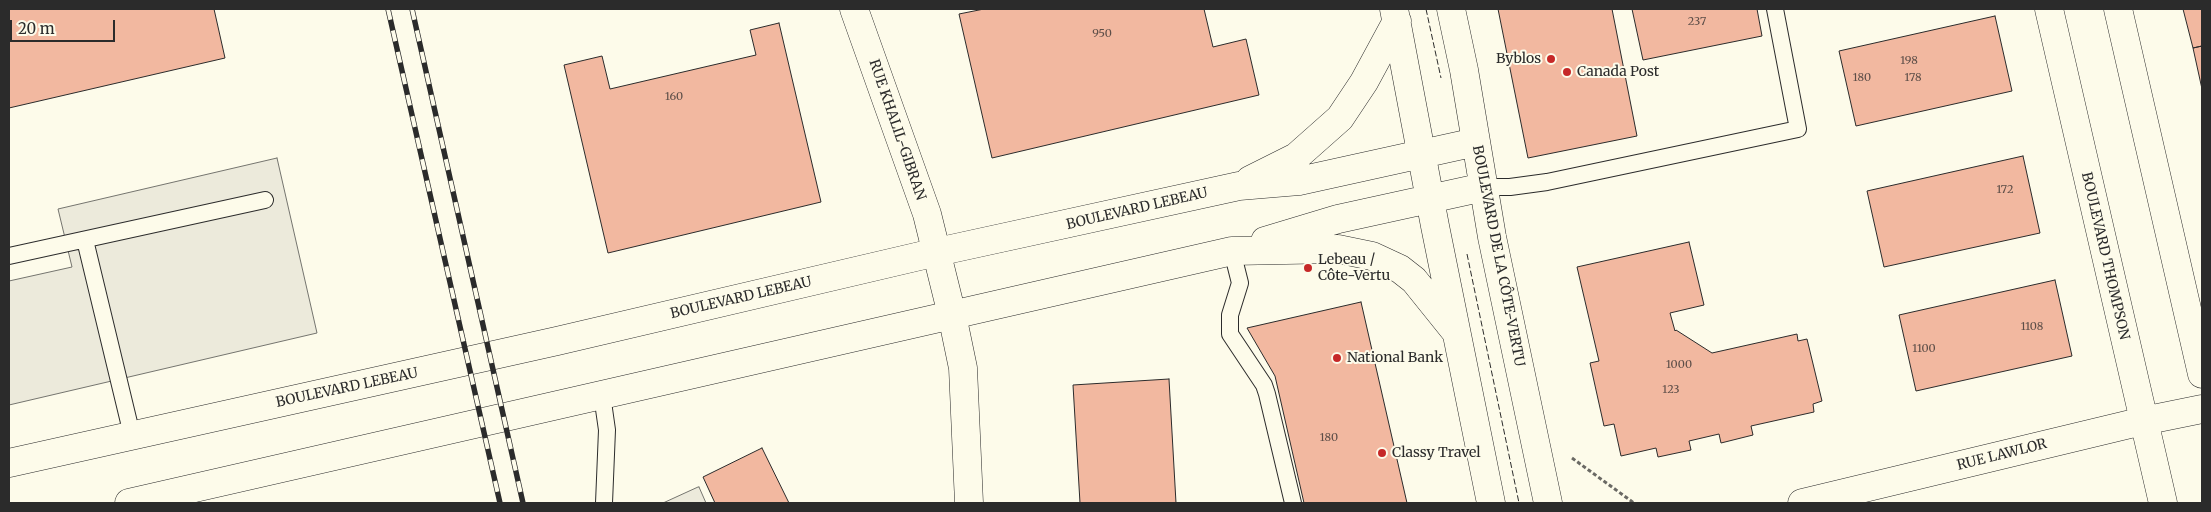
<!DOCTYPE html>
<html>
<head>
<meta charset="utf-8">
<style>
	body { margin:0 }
	#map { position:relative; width:2211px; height:512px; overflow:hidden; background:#fdfbea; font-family:Merriweather,serif }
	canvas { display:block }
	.frame { position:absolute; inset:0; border:10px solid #2b2b2b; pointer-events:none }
	.scale { position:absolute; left:10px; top:20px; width:105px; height:22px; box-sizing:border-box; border:2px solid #2b2b2b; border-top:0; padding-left:6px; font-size:15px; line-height:18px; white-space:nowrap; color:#2b2b2b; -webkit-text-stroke:4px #fdfbea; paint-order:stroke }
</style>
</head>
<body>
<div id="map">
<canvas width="2211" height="512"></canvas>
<div class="frame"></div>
<div class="scale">20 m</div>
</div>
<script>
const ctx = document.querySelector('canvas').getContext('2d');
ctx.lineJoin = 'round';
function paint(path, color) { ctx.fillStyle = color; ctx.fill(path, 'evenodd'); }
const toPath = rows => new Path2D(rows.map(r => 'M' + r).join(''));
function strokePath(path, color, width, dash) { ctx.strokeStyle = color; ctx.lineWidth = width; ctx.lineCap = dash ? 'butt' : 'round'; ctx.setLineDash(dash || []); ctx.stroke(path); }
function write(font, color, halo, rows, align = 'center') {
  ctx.font = font + ' Merriweather,serif'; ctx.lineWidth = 4; ctx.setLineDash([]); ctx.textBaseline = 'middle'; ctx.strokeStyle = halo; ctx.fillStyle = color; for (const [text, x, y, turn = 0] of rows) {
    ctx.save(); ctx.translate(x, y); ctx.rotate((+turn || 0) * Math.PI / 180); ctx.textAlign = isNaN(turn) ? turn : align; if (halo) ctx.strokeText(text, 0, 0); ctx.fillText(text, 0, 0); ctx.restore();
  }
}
const parking = toPath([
	[277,158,317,333,9,405,9,281,72,267,58,209,277,158],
	[699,487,706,503,663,503,698,487,699,487]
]);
const building = toPath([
	[9,9,214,9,225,58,9,108,9,9],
	[984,9,1204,9,1213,47,1246,39,1259,95,992,158,959,14,984,9],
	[1498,9,1612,9,1637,136,1528,158,1498,9],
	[1632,9,1757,9,1762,36,1643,60,1632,9],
	[2183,9,2202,9,2202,46,2193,48,2183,9],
	[1995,16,2012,91,1856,126,1839,51,1995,16],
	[779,23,821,202,608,253,564,65,602,56,610,89,756,55,750,30,779,23],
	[2202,46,2202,89,2193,48,2202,46],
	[2023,156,2040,233,1884,267,1867,191,2023,156],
	[1689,242,1704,305,1670,313,1675,331,1676,330,1712,353,1797,334,1798,341,1807,339,1822,401,1813,404,1814,412,1751,426,1753,435,1721,443,1719,434,1689,441,1691,450,1658,457,1656,448,1621,456,1614,424,1604,426,1590,363,1599,361,1577,267,1689,242],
	[2055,280,2072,356,1916,391,1899,315,2055,280],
	[1361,302,1407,503,1304,503,1275,376,1247,328,1361,302],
	[1169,379,1176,503,1080,503,1073,385,1169,379],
	[762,448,789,503,715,503,703,477,762,448]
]);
const path = toPath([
	[1572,458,1634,503]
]);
const lane = toPath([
	[1484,187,1510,187,1547,182,1798,129,1775,9],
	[85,240,132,435],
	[1232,251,1240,283,1230,315,1230,334,1264,385,1267,394,1293,503],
	[9,256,265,200],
	[602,395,607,430,604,503]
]);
const street = toPath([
	[854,9,927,214,952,315,963,368,969,503],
	[2049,9,2163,503],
	[2118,9,2202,374],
	[1802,503,2143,421,2202,409]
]);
const secondary = toPath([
	[1394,9,1435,226,1491,503],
	[1451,9,1464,70,1492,237,1548,503],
	[1250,180,1296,157,1340,118,1364,82,1397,21],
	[1265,241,1338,219,1484,187],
	[9,463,557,341,937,252,1239,186,1299,181,1476,142],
	[129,503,1232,251,1338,249,1372,256,1400,269,1414,280,1455,331]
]);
const rail = toPath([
	[388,9,500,503],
	[412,9,523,503]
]);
const fence = toPath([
	[1426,9,1441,78],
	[1467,254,1519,503]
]);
const markers = [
	[1551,59,5,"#c62828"],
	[1567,72,5,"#c62828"],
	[1308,268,5,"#c62828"],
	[1337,358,5,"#c62828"],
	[1382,453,5,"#c62828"]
];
const numberNames = [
	["237",1697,22],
	["950",1102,34],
	["198",1909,61],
	["180",1862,78],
	["178",1913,78],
	["160",674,97],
	["172",2005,190],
	["1108",2032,327],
	["1100",1924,349],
	["1000",1679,365],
	["123",1671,390],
	["180",1329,438]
];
const poiNames = [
	["Byblos",1541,59,"right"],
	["Canada Post",1577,72],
	["Lebeau /",1318,260],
	["Côte-Vertu",1318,276],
	["National Bank",1347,358],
	["Classy Travel",1392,453]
];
const streetNames = [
	["RUE KHALIL-GIBRAN",897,130,71],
	["BOULEVARD LEBEAU",1137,209,-13],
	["BOULEVARD DE LA CÔTE-VERTU",1498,256,79],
	["BOULEVARD THOMPSON",2105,256,77],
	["BOULEVARD LEBEAU",741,298,-13],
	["BOULEVARD LEBEAU",347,388,-12],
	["RUE LAWLOR",2002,455,-14]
];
paint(parking, '#eceadb');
strokePath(parking, '#74746e', 1);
paint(building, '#f2b8a0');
strokePath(building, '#2b2b2b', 1);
strokePath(lane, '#2b2b2b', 18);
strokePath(street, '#2b2b2b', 29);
strokePath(secondary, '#2b2b2b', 29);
strokePath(path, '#6a6964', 3, [4, 2.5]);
strokePath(lane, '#fdfbea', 16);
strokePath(street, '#fdfbea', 28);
strokePath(secondary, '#fdfbea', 28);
strokePath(rail, '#2b2b2b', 5.5);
strokePath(rail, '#fdfbea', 4, [11]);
strokePath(fence, '#2b2b2b', 1, [6, 2.5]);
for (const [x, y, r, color] of markers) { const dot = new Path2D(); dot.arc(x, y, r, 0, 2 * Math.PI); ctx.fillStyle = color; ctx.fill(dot); strokePath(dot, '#fdfbea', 2); }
write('11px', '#5d4e48', null, numberNames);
write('14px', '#2b2b2b', '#fdfbea', poiNames, 'left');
write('14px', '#2b2b2b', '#fdfbea', streetNames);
</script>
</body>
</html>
